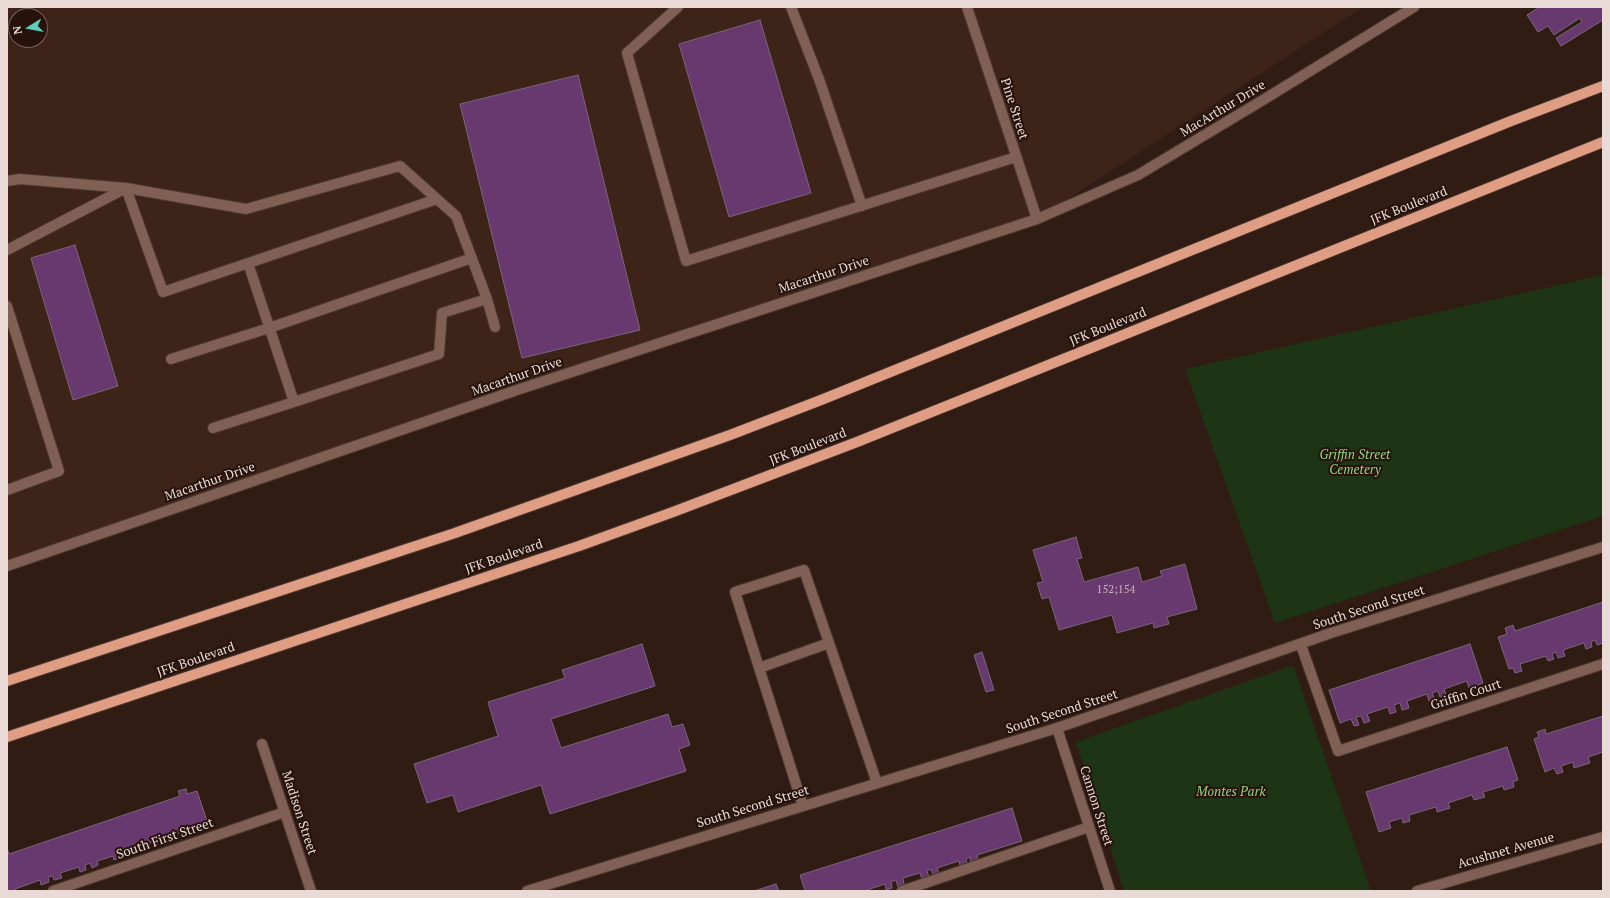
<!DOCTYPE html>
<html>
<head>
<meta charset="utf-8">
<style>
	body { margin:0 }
	#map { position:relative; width:1610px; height:898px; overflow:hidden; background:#311c13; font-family:"PT Serif",serif }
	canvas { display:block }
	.frame { position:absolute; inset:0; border:8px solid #e9dad5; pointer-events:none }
	.north { position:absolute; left:8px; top:8px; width:40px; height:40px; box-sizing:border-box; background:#26120a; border:1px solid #74625b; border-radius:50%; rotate:259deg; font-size:11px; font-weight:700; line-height:16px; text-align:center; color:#e9dad5 }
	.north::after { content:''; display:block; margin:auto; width:14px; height:18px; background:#5cceba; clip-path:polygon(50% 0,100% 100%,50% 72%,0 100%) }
</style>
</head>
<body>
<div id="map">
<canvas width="1610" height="898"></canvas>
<div class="frame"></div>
<div class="north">N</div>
</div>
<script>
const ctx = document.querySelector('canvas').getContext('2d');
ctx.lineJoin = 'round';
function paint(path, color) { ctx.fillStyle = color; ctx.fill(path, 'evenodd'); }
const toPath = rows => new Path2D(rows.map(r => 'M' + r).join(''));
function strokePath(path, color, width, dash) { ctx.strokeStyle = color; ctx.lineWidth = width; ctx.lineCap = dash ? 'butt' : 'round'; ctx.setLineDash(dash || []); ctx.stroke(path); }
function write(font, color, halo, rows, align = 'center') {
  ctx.font = font + ' "PT Serif",serif'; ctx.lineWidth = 4; ctx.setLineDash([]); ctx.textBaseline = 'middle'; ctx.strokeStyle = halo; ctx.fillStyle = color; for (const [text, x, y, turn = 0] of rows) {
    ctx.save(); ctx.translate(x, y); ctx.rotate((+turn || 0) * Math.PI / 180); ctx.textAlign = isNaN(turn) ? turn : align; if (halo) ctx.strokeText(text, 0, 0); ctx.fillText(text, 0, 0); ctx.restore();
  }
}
const built = toPath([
	[7,7,1363,7,1037,219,7,566],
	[16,16,40,16,40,40,16,40]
]);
const green = toPath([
	[1603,275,1603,516,1275,623,1185,369],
	[1293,665,1371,891,1124,891,1076,742]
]);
const building = toPath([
	[1537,7,1603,7,1603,20,1561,46,1556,38,1582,22,1580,18,1554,35,1548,26,1538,32,1527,15,1538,8,1537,7],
	[760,20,811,193,729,217,679,44,760,20],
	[578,75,640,330,522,358,460,104,578,75],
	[75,245,118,386,73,400,31,258,75,245],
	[1076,537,1082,558,1077,559,1084,582,1138,567,1142,582,1162,576,1160,571,1185,564,1197,609,1167,617,1169,624,1154,628,1153,623,1117,633,1112,615,1059,630,1049,597,1042,599,1037,583,1043,582,1033,550,1076,537],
	[1603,602,1603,643,1597,645,1595,640,1591,642,1592,647,1586,649,1584,643,1563,650,1565,656,1558,658,1556,652,1552,654,1554,659,1548,661,1546,656,1520,664,1522,671,1515,673,1513,668,1509,669,1498,637,1507,634,1505,628,1513,625,1515,631,1603,602],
	[642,644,655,686,551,719,561,748,668,714,672,727,683,724,690,745,679,749,686,771,550,814,541,785,458,812,453,795,427,803,414,764,498,736,488,702,565,678,562,670,642,644],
	[1470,644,1483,683,1469,688,1467,681,1444,689,1446,695,1440,697,1438,691,1432,693,1435,699,1429,701,1427,694,1407,701,1409,708,1402,710,1400,703,1394,705,1396,712,1390,714,1388,707,1367,714,1370,721,1364,723,1361,716,1356,717,1359,725,1354,726,1351,719,1340,723,1329,690,1470,644],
	[982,652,994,690,986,692,974,655,982,652],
	[1603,716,1603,752,1588,757,1590,763,1574,768,1573,762,1561,766,1563,772,1557,774,1554,768,1545,772,1534,739,1539,737,1537,732,1545,729,1546,734,1603,716],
	[1507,747,1518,780,1513,782,1514,787,1504,790,1503,786,1483,792,1485,797,1474,800,1472,795,1448,803,1450,808,1437,812,1436,807,1409,815,1410,821,1403,823,1402,818,1389,822,1391,828,1379,832,1366,792,1507,747],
	[186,789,187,794,197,791,208,824,203,825,204,830,196,833,194,828,170,836,172,841,166,843,164,838,160,840,161,844,154,847,153,842,133,849,134,853,127,856,126,851,121,853,122,857,114,860,113,856,97,861,98,865,92,868,90,863,85,865,86,870,80,872,79,867,60,873,62,878,54,880,53,876,48,877,49,882,41,885,40,880,15,889,16,891,7,891,7,848,9,854,180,796,178,791,186,789],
	[1012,808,1022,841,977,855,978,860,971,863,970,857,966,859,967,864,960,866,959,861,937,868,939,873,933,875,931,869,927,871,929,877,922,879,920,873,903,878,904,884,898,887,896,880,891,882,892,888,886,890,885,884,864,891,805,891,800,875,1012,808],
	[776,884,779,891,754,891,776,884]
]);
const minor = toPath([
	[678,7,627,53,686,261,1016,157],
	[791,7,819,79,862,206],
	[967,7,1037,219],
	[7,181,20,179,126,188,246,209,400,166,456,216,487,299,495,327],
	[126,188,163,292,437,199],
	[7,250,126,188],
	[248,263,294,402,439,354,442,313,487,299],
	[7,306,59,471,7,490],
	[171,359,269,328,472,258],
	[213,428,294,402],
	[7,566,520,389,1037,219,1138,175,1263,100,1414,7],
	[1301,645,1338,751,1603,664],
	[759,668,829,643],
	[1057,728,1110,891],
	[262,744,311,891],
	[803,806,735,592,804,570,877,783],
	[53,891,285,812],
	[527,891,1057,728,1331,633,1603,547],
	[902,891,1089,827],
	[1417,891,1603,837]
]);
const major = toPath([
	[7,681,455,533,730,435,821,400,1511,121,1603,86],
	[7,737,579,546,673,512,857,442,1603,142]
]);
const numberNames = [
	["152;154",1116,590]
];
const streetNames = [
	["Pine Street",1014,109,72],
	["MacArthur Drive",1223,109,-31],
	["JFK Boulevard",1409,206,-22],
	["Macarthur Drive",824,275,-18],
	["JFK Boulevard",1108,327,-22],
	["Macarthur Drive",517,377,-19],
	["JFK Boulevard",808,447,-21],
	["Macarthur Drive",210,482,-19],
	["JFK Boulevard",504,557,-19],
	["South Second Street",1369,608,-18],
	["JFK Boulevard",196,660,-19],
	["Griffin Court",1466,695,-18],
	["South Second Street",1062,712,-18],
	["Cannon Street",1096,806,72],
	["South Second Street",753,807,-17],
	["Madison Street",299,813,72],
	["South First Street",165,839,-19],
	["Acushnet Avenue",1506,851,-16]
];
const parkNames = [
	["Griffin Street",1355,455],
	["Cemetery",1355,470],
	["Montes Park",1231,792]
];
paint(built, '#3e2318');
paint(green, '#1d3514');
paint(building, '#68396f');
strokePath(building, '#78667a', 1);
strokePath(minor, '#4b372e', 12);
strokePath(major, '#4b372e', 12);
strokePath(minor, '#806054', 10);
strokePath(major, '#df9e84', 10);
write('11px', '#c9b2bc', null, numberNames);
write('13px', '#e9dad5', '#26120a', streetNames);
write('italic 13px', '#95d47e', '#26120a', parkNames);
</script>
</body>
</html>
